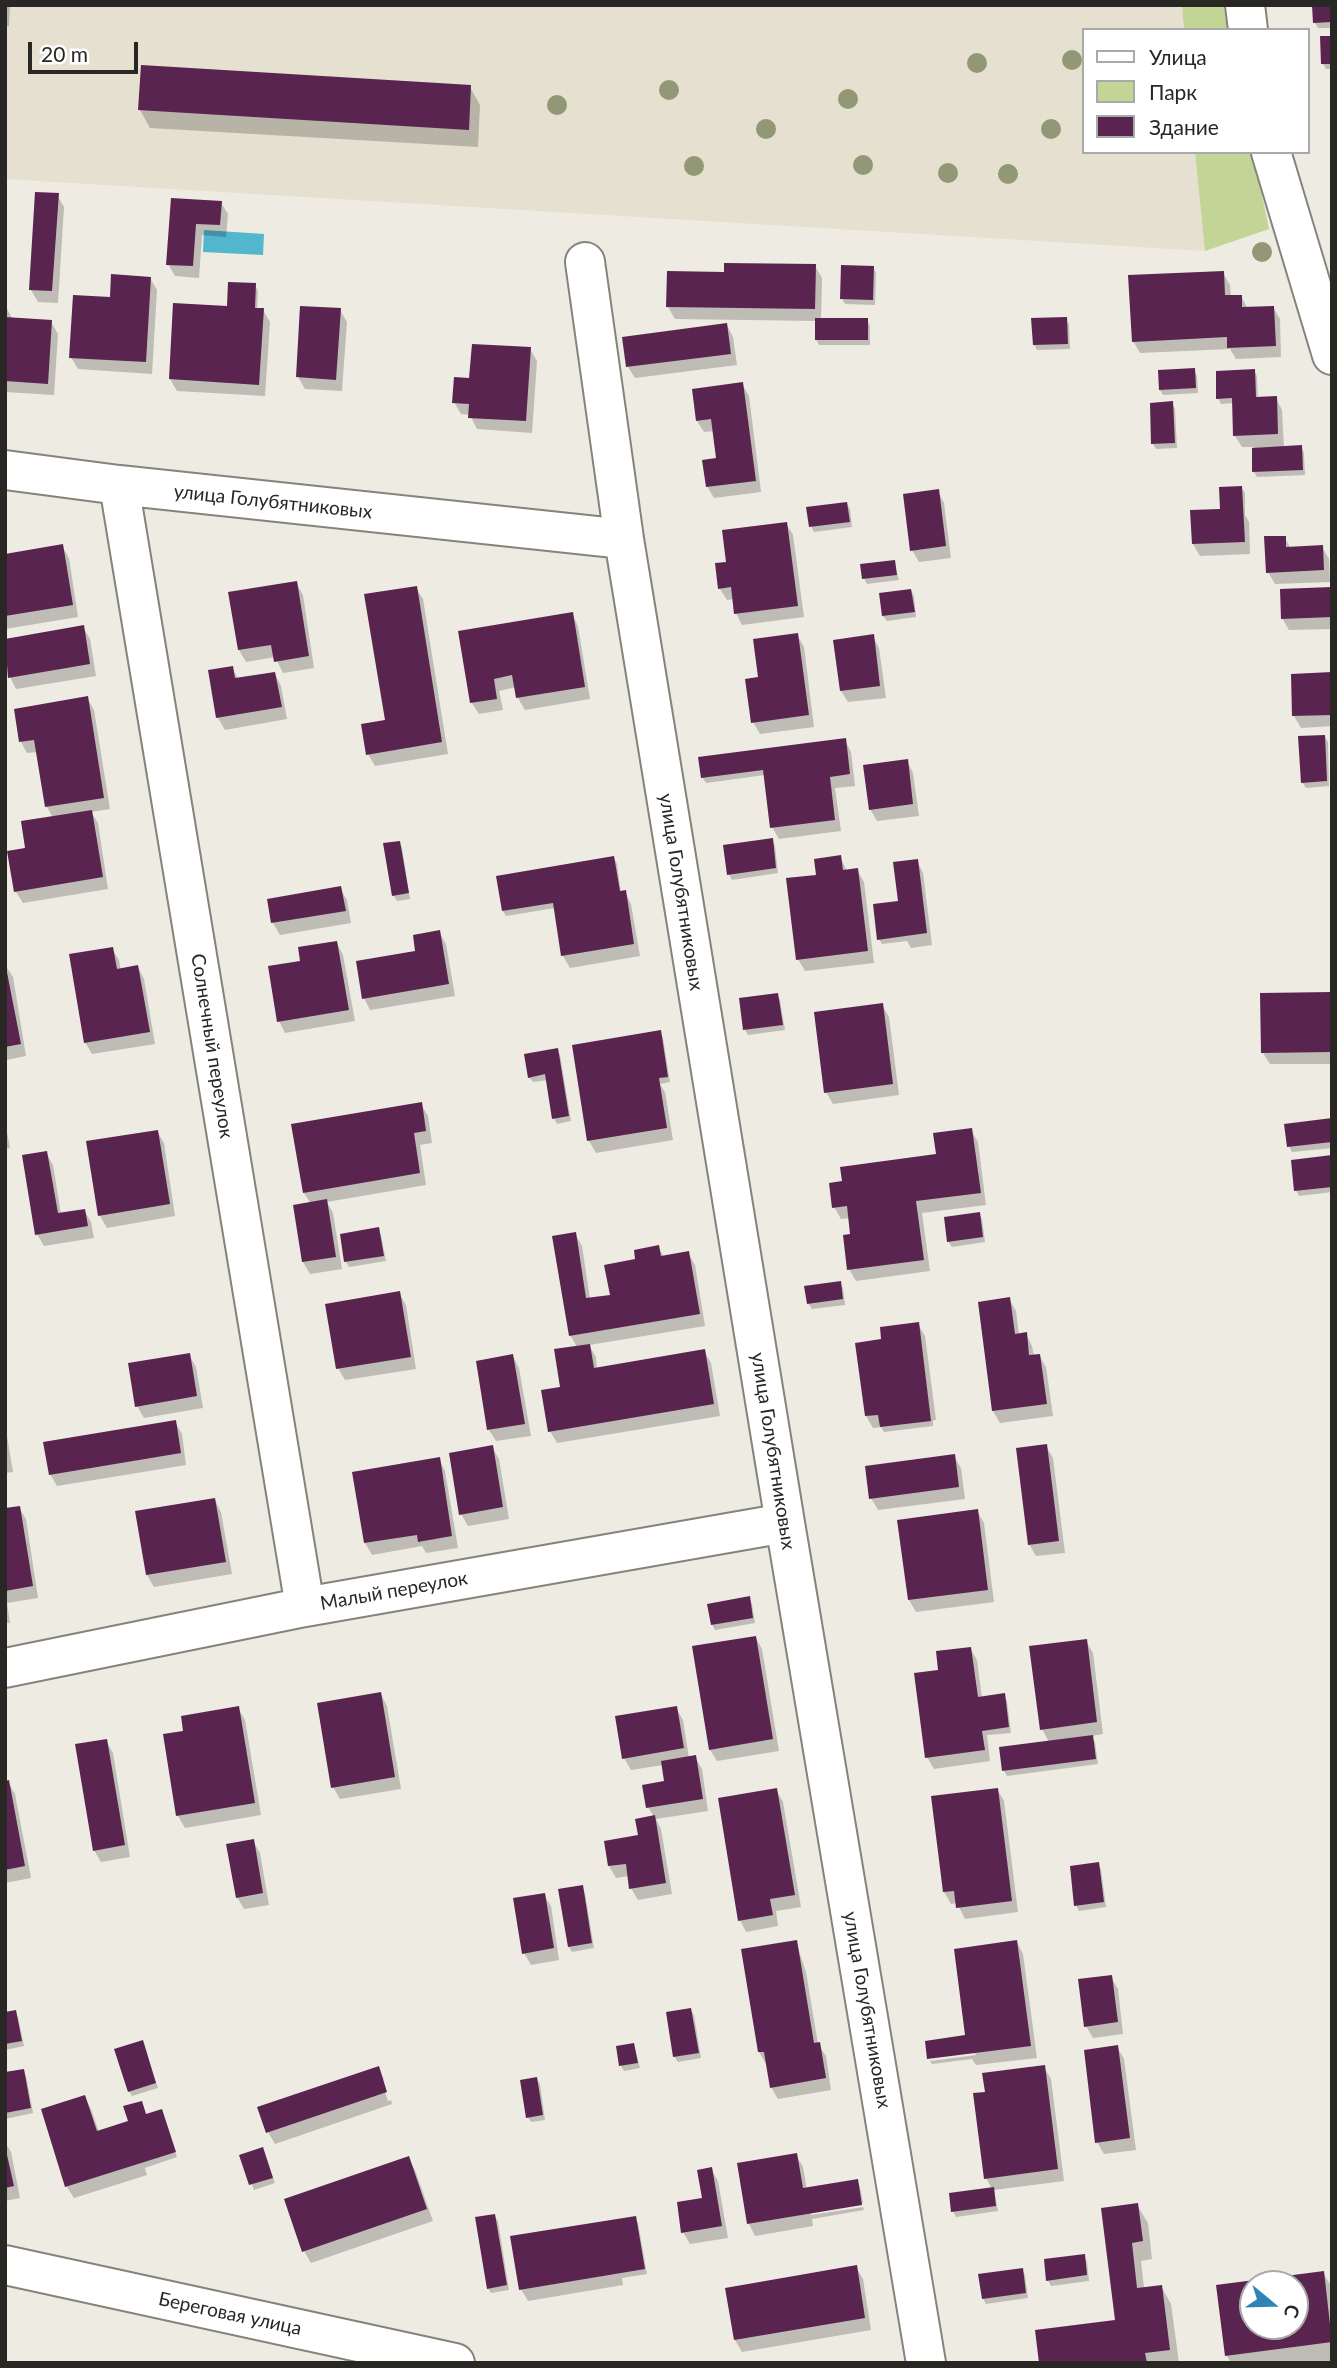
<!DOCTYPE html>
<html>
<head>
<meta charset="utf-8">
<style>
	body { margin:0 }
	#map { position:relative; width:1337px; height:2368px; overflow:hidden; background:#eeebe2; font-family:Lato,sans-serif }
	canvas { display:block }
	.frame { position:absolute; inset:0; border:7px solid #292724; pointer-events:none }
	.legend { position:absolute; left:1082px; top:28px; width:228px; height:126px; box-sizing:border-box; background:#fff; border:2px solid #a9a9a7; margin:0; padding:9px 12px; list-style:none; font-size:21px; color:#292724 }
	.legend li { display:flex; align-items:center; gap:14px; height:35px }
	.legend b { width:35px; border:2px solid #a9a9a7 }
	.north { position:absolute; left:1239px; top:2270px; width:70px; height:70px; box-sizing:border-box; background:#fff; border:2px solid #a9a9a7; border-radius:50%; rotate:109deg; font-size:19px; font-weight:700; line-height:28px; text-align:center; color:#292724 }
	.north::after { content:''; display:block; margin:auto; width:24px; height:32px; background:#2e85b4; clip-path:polygon(50% 0,100% 100%,50% 72%,0 100%) }
	.scale { position:absolute; left:28px; top:42px; width:110px; height:32px; box-sizing:border-box; border:4px solid #292724; border-top:0; padding-left:9px; font-size:21px; line-height:24px; white-space:nowrap; color:#292724; -webkit-text-stroke:5px #fff; paint-order:stroke }
</style>
</head>
<body>
<div id="map">
<canvas width="1337" height="2368"></canvas>
<div class="frame"></div>
<ul class="legend">
<li><b style="height:9px;background:#fff"></b>Улица</li>
<li><b style="height:19px;background:#c3d596"></b>Парк</li>
<li><b style="height:19px;background:#59244f"></b>Здание</li>
</ul>
<div class="north">С</div>
<div class="scale">20 m</div>
</div>
<script>
const ctx = document.querySelector('canvas').getContext('2d');
ctx.lineJoin = 'round';
function paint(path, color) { ctx.fillStyle = color; ctx.fill(path, 'evenodd'); }
const toPath = rows => new Path2D(rows.map(r => 'M' + r).join(''));
function strokePath(path, color, width, dash) { ctx.strokeStyle = color; ctx.lineWidth = width; ctx.lineCap = dash ? 'butt' : 'round'; ctx.setLineDash(dash || []); ctx.stroke(path); }
function write(font, color, halo, rows, align = 'center') {
  ctx.font = font + ' Lato,sans-serif'; ctx.lineWidth = 7; ctx.setLineDash([]); ctx.textBaseline = 'middle'; ctx.strokeStyle = halo; ctx.fillStyle = color; for (const [text, x, y, turn = 0] of rows) {
    ctx.save(); ctx.translate(x, y); ctx.rotate((+turn || 0) * Math.PI / 180); ctx.textAlign = isNaN(turn) ? turn : align; if (halo) ctx.strokeText(text, 0, 0); ctx.fillText(text, 0, 0); ctx.restore();
  }
}
const built = toPath([
	[5,5,1182,5,1184,30,1083,30,1083,152,1195,152,1205,251,5,179]
]);
const green = toPath([
	[1182,5,1224,5,1227,30,1184,30],
	[1195,152,1253,152,1269,229,1205,251]
]);
const water = toPath([
	[204,230,264,234,263,255,203,252]
]);
const shadow = toPath([
	[5,5,10,5,9,26,5,26],
	[1332,5,1332,28,1318,28,1315,23],
	[1332,37,1332,69,1326,69,1323,64],
	[470,87,480,105,478,147,150,128,140,110],
	[57,195,64,207,58,303,38,302,31,290],
	[172,200,221,203,228,214,226,237,202,235,199,278,175,276,168,264],
	[815,266,822,278,821,320,867,320,870,326,870,345,819,345,816,339,817,321,675,319,668,307,725,274],
	[873,267,876,273,875,305,845,304,842,299],
	[1223,273,1230,285,1231,297,1241,296,1248,309,1273,307,1280,319,1281,357,1236,359,1230,349,1140,353,1133,341],
	[150,278,157,290,152,374,78,369,71,357,111,299],
	[255,285,258,291,257,310,263,310,270,322,265,396,177,391,170,379,230,308],
	[5,305,13,320,51,322,58,334,54,395,5,392],
	[340,310,347,322,342,391,305,389,298,377],
	[1066,319,1069,324,1070,349,1037,350,1034,344],
	[727,325,733,337,737,365,635,378,628,367],
	[530,349,537,361,532,433,477,429,470,415,461,414,454,402,471,380],
	[1194,370,1197,376,1198,393,1163,395,1160,390],
	[1254,371,1257,376,1258,399,1276,398,1282,410,1284,448,1301,447,1304,453,1305,475,1257,477,1254,472,1253,447,1242,447,1235,436,1234,403,1221,404,1218,398],
	[742,384,749,396,761,492,714,498,707,486,718,460,714,431,704,432,697,421],
	[1172,403,1175,409,1177,448,1156,449,1153,444],
	[1241,487,1245,493,1245,515,1249,522,1250,554,1200,556,1193,544],
	[938,491,944,503,951,558,919,562,912,550],
	[847,504,850,509,852,527,814,532,811,526],
	[786,523,793,535,804,617,742,625,736,613,734,599,727,600,720,589,728,563],
	[1285,538,1291,549,1322,547,1329,559,1330,582,1275,584,1268,572],
	[62,546,69,558,78,617,5,629,5,555],
	[894,562,899,580,867,584,864,578],
	[296,583,303,595,314,668,283,673,275,657,246,662,239,650,230,594],
	[416,588,423,599,448,754,375,766,368,754,387,722],
	[1332,588,1332,629,1289,630,1282,618],
	[911,590,914,596,916,617,887,621,883,616],
	[572,614,578,626,590,699,525,710,518,698,516,687,499,691,503,710,479,714,472,703,460,633],
	[83,627,90,639,96,676,16,689,10,677,5,640],
	[797,635,804,647,814,727,760,734,753,722,760,679],
	[873,636,879,648,886,698,848,702,841,691],
	[232,668,239,680,275,674,281,686,287,719,225,730,218,718,210,671],
	[1332,674,1332,726,1301,728,1294,716],
	[87,698,94,710,110,809,91,812,98,823,108,889,23,903,16,892,27,850,53,818,47,807,38,752,27,753,21,742],
	[1325,737,1328,742,1329,786,1306,788,1302,782],
	[845,740,851,752,855,786,835,788,841,831,779,839,772,827,765,775,706,783,702,777],
	[907,761,913,773,919,816,877,821,870,809],
	[772,840,775,846,778,873,732,880,729,874],
	[399,842,402,848,410,899,397,901,394,896],
	[840,857,847,871,857,870,864,882,874,963,805,971,798,959,818,876],
	[614,858,617,864,621,893,625,892,631,904,640,956,570,968,563,956,555,908,506,916,503,911],
	[917,861,923,873,932,945,911,948,907,941,882,944,879,939,901,911],
	[340,888,347,900,351,923,280,935,273,923,269,900],
	[439,932,446,944,455,996,370,1010,364,998],
	[337,943,343,955,355,1021,285,1033,279,1021,302,962],
	[112,949,119,960,121,971,138,967,144,979,155,1044,92,1054,85,1042],
	[5,965,13,977,26,1056,6,1060],
	[1332,994,1332,1064,1270,1064,1263,1053],
	[777,995,780,1000,785,1030,748,1035,745,1030],
	[882,1005,889,1017,899,1095,833,1104,826,1092],
	[660,1032,663,1038,670,1082,660,1084,665,1092,673,1140,596,1153,589,1141,574,1047],
	[557,1050,560,1055,571,1121,557,1124,554,1118,548,1080,533,1082,529,1077],
	[421,1104,428,1116,432,1143,420,1145,426,1185,327,1202,333,1213,342,1269,310,1274,303,1262,311,1204,304,1193],
	[1332,1120,1332,1148,1292,1152,1289,1146],
	[5,1122,10,1148,5,1149],
	[971,1130,978,1142,986,1205,922,1213,930,1271,856,1281,849,1269,852,1236,850,1218,841,1219,834,1207,938,1156],
	[157,1131,164,1143,175,1216,107,1228,100,1216,88,1143],
	[46,1153,53,1165,61,1214,84,1210,91,1222,94,1238,44,1246,37,1234],
	[1332,1157,1332,1192,1299,1196,1296,1190],
	[979,1214,982,1219,985,1242,952,1247,948,1241],
	[378,1229,381,1235,386,1261,349,1267,346,1262],
	[575,1234,582,1246,590,1299,612,1296,638,1261,658,1247,664,1257,688,1253,695,1265,705,1326,589,1345,596,1357,597,1369,704,1351,711,1363,720,1416,557,1443,550,1431,577,1347,570,1335],
	[840,1283,843,1288,845,1305,812,1309,808,1303],
	[399,1293,406,1305,416,1369,345,1380,338,1368],
	[1009,1299,1016,1311,1019,1335,1026,1334,1032,1346,1034,1356,1039,1355,1046,1367,1053,1416,1000,1423,993,1411],
	[918,1324,925,1336,936,1420,933,1420,933,1426,884,1432,881,1427,873,1428,866,1416,883,1341],
	[189,1355,196,1367,203,1408,144,1418,137,1406],
	[513,1356,519,1368,531,1436,496,1441,489,1430],
	[175,1422,182,1434,186,1465,57,1486,50,1474],
	[5,1424,13,1472,5,1473],
	[1046,1446,1053,1458,1065,1553,1036,1556,1029,1544],
	[492,1447,499,1459,509,1519,468,1526,461,1514],
	[954,1456,961,1468,965,1499,878,1510,871,1498],
	[439,1459,445,1471,458,1548,426,1553,422,1546,372,1555,365,1543],
	[215,1500,221,1512,232,1574,154,1587,147,1575,137,1512],
	[19,1508,26,1519,38,1598,7,1603,10,1623,5,1623,5,1510],
	[977,1511,984,1523,994,1602,916,1612,909,1600,899,1521],
	[749,1598,752,1604,755,1623,715,1630,712,1624],
	[756,1638,762,1649,779,1751,717,1761,710,1750],
	[1086,1641,1093,1653,1103,1734,1091,1736,1095,1742,1098,1764,1007,1776,1004,1771,1049,1742,1042,1729],
	[970,1648,977,1660,982,1698,1004,1695,1007,1701,1011,1733,987,1735,990,1761,934,1769,927,1757,940,1671],
	[381,1694,387,1706,401,1789,340,1799,333,1787],
	[238,1708,245,1720,261,1815,185,1828,178,1816,165,1736,186,1732],
	[676,1708,683,1720,689,1758,695,1757,702,1769,708,1811,656,1819,661,1829,672,1894,638,1900,631,1888,629,1876,616,1878,609,1866,606,1842,640,1836,654,1817,648,1807,666,1783,663,1765,631,1770,624,1758],
	[106,1741,113,1753,130,1857,101,1862,94,1850],
	[5,1782,8,1782,15,1794,31,1878,5,1883],
	[997,1789,1004,1801,1018,1912,965,1919,957,1903,951,1904,944,1892],
	[776,1790,783,1802,801,1907,776,1911,778,1926,746,1932,740,1920],
	[253,1841,260,1853,269,1905,244,1909,237,1897],
	[1098,1864,1101,1869,1106,1907,1079,1911,1076,1905],
	[582,1887,585,1893,594,1948,572,1952,569,1947],
	[544,1895,551,1906,559,1960,531,1965,524,1953],
	[796,1942,806,1972,818,2044,826,2056,831,2090,778,2099,771,2087,766,2064,759,2052],
	[1017,1942,1023,1954,1037,2058,976,2065,972,2059,932,2064,930,2061,976,2055,968,2043],
	[1111,1977,1118,1989,1123,2034,1093,2038,1086,2026],
	[691,2010,694,2015,701,2058,678,2062,674,2056],
	[15,2012,18,2017,24,2046,5,2050,5,2014],
	[142,2042,158,2088,132,2096,129,2091],
	[634,2045,640,2068,624,2071,621,2066],
	[1117,2047,1124,2059,1136,2150,1104,2154,1097,2142],
	[1044,2067,1051,2079,1064,2181,994,2190,998,2211,956,2217,953,2211,992,2189,986,2178,987,2093],
	[378,2068,384,2079,381,2079,388,2101,391,2100,392,2104,275,2144,268,2132],
	[23,2071,26,2076,33,2113,5,2119,5,2074],
	[536,2079,540,2084,545,2120,531,2122,528,2117],
	[85,2097,91,2109,99,2132,161,2111,177,2157,145,2168,147,2175,74,2198,67,2187,43,2111],
	[5,2142,11,2152,20,2198,5,2201],
	[265,2154,275,2183,254,2190,241,2156],
	[796,2155,803,2167,807,2190,857,2181,860,2187,863,2203,811,2212,811,2215,863,2207,864,2210,812,2219,813,2226,755,2236,749,2224],
	[408,2158,415,2170,433,2221,311,2263,304,2251],
	[711,2169,718,2181,728,2238,690,2244,683,2232,704,2200],
	[1137,2205,1148,2223,1152,2259,1141,2261,1144,2288,1161,2286,1171,2304,1179,2363,1040,2363,1118,2329],
	[494,2216,498,2221,509,2290,491,2293,488,2288],
	[635,2218,638,2223,647,2274,622,2278,623,2285,528,2301,521,2289],
	[1084,2256,1087,2262,1089,2281,1051,2286,1048,2280],
	[856,2267,863,2279,871,2330,742,2352,735,2340],
	[1022,2270,1025,2275,1028,2298,986,2304,983,2298],
	[1323,2273,1332,2287,1332,2361,1231,2363,1227,2356,1218,2286],
	[1253,2284,1295,2284,1295,2326,1253,2326]
]);
const building = toPath([
	[1312,5,1332,5,1332,22,1313,23],
	[1320,36,1332,36,1332,64,1321,64],
	[141,65,471,85,469,130,138,110],
	[35,192,59,193,52,291,29,290],
	[171,198,222,201,220,225,196,224,193,266,166,265],
	[724,263,816,264,815,309,666,307,667,271,724,272],
	[841,265,874,266,873,300,840,299],
	[1224,271,1225,295,1242,295,1242,307,1274,306,1276,346,1227,348,1227,337,1132,342,1128,275],
	[111,274,151,277,146,362,69,358,73,295,110,297],
	[228,282,256,283,255,308,264,308,259,385,169,379,173,303,227,306],
	[300,306,341,308,336,380,296,377],
	[5,317,52,320,48,384,5,381],
	[1067,317,1068,344,1033,345,1031,318],
	[815,318,868,318,868,340,815,340],
	[727,323,731,354,626,367,622,337],
	[472,344,531,347,526,421,468,418,469,404,452,403,454,377,469,378],
	[1195,368,1196,388,1159,390,1158,370],
	[1255,369,1256,397,1277,396,1278,434,1233,436,1232,398,1216,399,1216,371],
	[743,382,756,481,706,487,702,460,716,458,711,419,696,421,692,389],
	[1173,401,1175,443,1151,444,1150,403],
	[1302,445,1303,470,1252,472,1252,448],
	[1242,486,1245,542,1192,544,1190,510,1220,509,1219,487],
	[939,489,946,546,910,551,903,494],
	[847,502,850,522,809,527,806,507],
	[787,522,798,606,734,614,731,587,718,589,715,563,726,562,722,530],
	[1264,536,1286,536,1286,547,1323,545,1324,570,1266,573],
	[63,544,73,605,5,616,5,554],
	[895,560,897,575,862,579,860,564],
	[297,581,309,656,274,662,271,645,238,650,228,592],
	[417,586,442,742,366,755,361,724,385,720,364,594],
	[1332,587,1332,617,1281,619,1280,589],
	[911,589,915,612,882,616,879,593],
	[573,612,585,687,516,698,512,675,494,679,497,699,470,703,458,631],
	[84,625,90,664,8,678,5,639],
	[798,633,809,715,751,723,745,679,758,677,753,639],
	[874,634,880,686,840,691,833,640],
	[233,666,235,678,275,672,282,707,216,718,208,670],
	[1332,672,1332,715,1292,716,1291,674],
	[88,696,104,798,45,807,34,740,19,742,14,709],
	[1325,735,1327,781,1301,783,1298,736],
	[846,738,850,774,830,777,835,820,770,828,763,770,701,778,698,757],
	[908,759,913,804,869,810,863,765],
	[92,810,103,877,14,892,7,851,25,848,21,821],
	[773,838,776,868,727,875,723,845],
	[400,841,409,893,392,896,383,843],
	[841,855,843,870,858,868,868,951,796,960,786,878,816,875,814,859],
	[614,856,620,891,626,890,634,944,561,956,553,903,502,911,496,876],
	[918,859,927,933,877,940,873,904,898,901,893,862],
	[341,886,346,911,271,923,267,899],
	[440,930,449,984,362,999,356,961,415,951,413,935],
	[337,941,349,1010,277,1022,268,966,300,961,298,947],
	[113,947,117,969,138,965,150,1032,84,1043,69,954],
	[5,962,21,1044,5,1047],
	[1332,992,1332,1052,1261,1053,1260,993],
	[778,993,783,1025,743,1030,739,998],
	[883,1003,893,1084,824,1093,814,1012],
	[661,1030,668,1077,659,1078,667,1128,587,1141,572,1045],
	[558,1048,569,1116,552,1119,545,1074,528,1078,524,1054],
	[422,1102,426,1131,414,1133,420,1173,303,1193,291,1124],
	[1332,1118,1332,1142,1287,1147,1284,1124],
	[972,1128,981,1193,916,1201,924,1260,847,1270,843,1235,850,1234,847,1206,832,1208,829,1183,842,1181,840,1167,936,1154,933,1133],
	[158,1130,170,1204,98,1216,86,1141],
	[47,1151,58,1213,85,1209,88,1226,35,1235,22,1155],
	[1332,1155,1332,1187,1294,1191,1291,1160],
	[327,1199,336,1257,302,1262,293,1205],
	[980,1212,983,1237,947,1242,944,1217],
	[379,1227,384,1256,344,1262,340,1234],
	[576,1232,586,1298,610,1295,604,1265,635,1259,634,1250,659,1245,661,1256,689,1251,700,1314,569,1336,552,1236],
	[841,1281,843,1299,807,1304,804,1286],
	[400,1291,411,1357,336,1369,325,1304],
	[1010,1297,1015,1334,1027,1332,1029,1355,1040,1354,1047,1404,992,1411,978,1302],
	[919,1322,931,1421,880,1427,878,1415,865,1416,855,1343,881,1339,880,1327],
	[590,1344,594,1368,705,1349,714,1404,548,1432,541,1390,560,1387,554,1349],
	[190,1353,197,1396,135,1407,128,1363],
	[513,1354,525,1424,487,1430,476,1361],
	[176,1420,181,1453,49,1475,43,1442],
	[1047,1444,1059,1541,1028,1545,1016,1448],
	[493,1445,503,1507,459,1515,449,1453],
	[955,1454,959,1487,869,1499,865,1466],
	[440,1457,452,1536,418,1542,417,1535,364,1543,352,1472],
	[215,1498,226,1562,146,1575,135,1511],
	[20,1506,33,1586,5,1591,5,1508],
	[978,1509,988,1590,908,1600,897,1520],
	[750,1596,753,1618,711,1625,707,1604],
	[756,1636,773,1739,709,1750,692,1646],
	[1087,1639,1097,1722,1040,1730,1029,1646],
	[971,1647,978,1697,1005,1693,1009,1727,982,1731,985,1750,925,1758,914,1673,938,1670,936,1651],
	[381,1692,395,1777,331,1788,317,1703],
	[239,1706,255,1803,176,1816,163,1734,183,1731,181,1716],
	[677,1706,684,1748,622,1759,615,1716],
	[1093,1735,1096,1759,1002,1771,999,1747],
	[107,1739,125,1845,93,1851,75,1744],
	[696,1755,703,1799,646,1808,642,1785,664,1781,661,1761],
	[9,1780,25,1866,5,1870,5,1781],
	[777,1788,795,1895,770,1899,773,1915,738,1921,718,1798],
	[998,1788,1012,1901,956,1908,954,1891,943,1892,931,1796],
	[655,1815,666,1883,629,1889,626,1864,608,1866,604,1841,638,1835,635,1819],
	[254,1839,263,1893,236,1898,226,1844],
	[1099,1862,1104,1902,1074,1906,1070,1866],
	[583,1885,592,1943,568,1947,558,1889],
	[545,1893,554,1948,522,1954,513,1898],
	[797,1940,814,2043,820,2042,826,2078,770,2088,764,2052,758,2052,741,1949],
	[1017,1940,1031,2046,927,2059,925,2041,965,2035,954,1949],
	[1112,1975,1118,2022,1084,2027,1078,1979],
	[691,2008,699,2053,673,2057,666,2012],
	[16,2010,22,2041,5,2044,5,2012],
	[143,2040,156,2083,128,2092,114,2049],
	[634,2043,638,2063,619,2066,616,2046],
	[1118,2045,1130,2138,1095,2143,1084,2050],
	[1045,2065,1058,2169,984,2179,973,2093,985,2092,982,2073],
	[379,2066,387,2092,266,2133,257,2107],
	[24,2069,31,2108,5,2113,5,2072],
	[537,2077,543,2115,526,2118,520,2080],
	[85,2095,97,2131,128,2121,123,2106,142,2101,146,2114,162,2109,176,2152,65,2187,41,2109],
	[5,2146,14,2186,5,2188],
	[263,2147,273,2178,249,2185,239,2155],
	[797,2153,803,2188,858,2179,862,2205,747,2224,737,2163],
	[409,2156,427,2209,302,2252,284,2199],
	[712,2167,722,2226,681,2233,677,2202,702,2198,697,2170],
	[994,2187,996,2206,951,2212,949,2193],
	[1138,2203,1143,2241,1132,2243,1137,2288,1162,2285,1170,2350,1145,2353,1147,2363,1039,2363,1035,2330,1115,2320,1101,2208],
	[495,2214,507,2285,487,2289,475,2217],
	[636,2216,645,2269,519,2290,510,2236],
	[1085,2254,1087,2275,1046,2281,1044,2259],
	[857,2265,865,2318,734,2340,725,2288],
	[1023,2268,1026,2293,982,2299,978,2274],
	[1324,2271,1332,2342,1225,2356,1216,2285],
	[1253,2284,1295,2284,1295,2326,1253,2326]
]);
const minor = toPath([
	[1245,5,1248,30],
	[1271,152,1332,355],
	[585,262,624,539,785,1523,926,2363],
	[5,470,119,485,624,539],
	[119,485,305,1607],
	[5,1668,305,1607,785,1523],
	[5,2265,455,2363]
]);
const trees = [
	[1072,60],
	[977,63],
	[669,90],
	[848,99],
	[557,105],
	[766,129],
	[1051,129],
	[863,165],
	[694,166],
	[948,173],
	[1008,174],
	[1262,252]
];
const streetNames = [
	["улица Голубятниковых",273,502,6],
	["улица Голубятниковых",681,892,81],
	["Солнечный переулок",212,1046,81],
	["улица Голубятниковых",773,1451,81],
	["Малый переулок",394,1591,-10],
	["улица Голубятниковых",867,2010,80],
	["Береговая улица",230,2314,12]
];
paint(built, '#e5e0d0');
paint(green, '#c3d596');
paint(water, '#52b7cd');
paint(shadow, '#0003');
paint(building, '#59244f');
strokePath(minor, '#86837b', 42);
strokePath(minor, '#fff', 38);
ctx.fillStyle = '#929776';
for (const [x, y] of trees) { ctx.beginPath(); ctx.arc(x, y, 10, 0, 2 * Math.PI); ctx.fill(); }
write('19px', '#292724', '#fff', streetNames);
</script>
</body>
</html>
